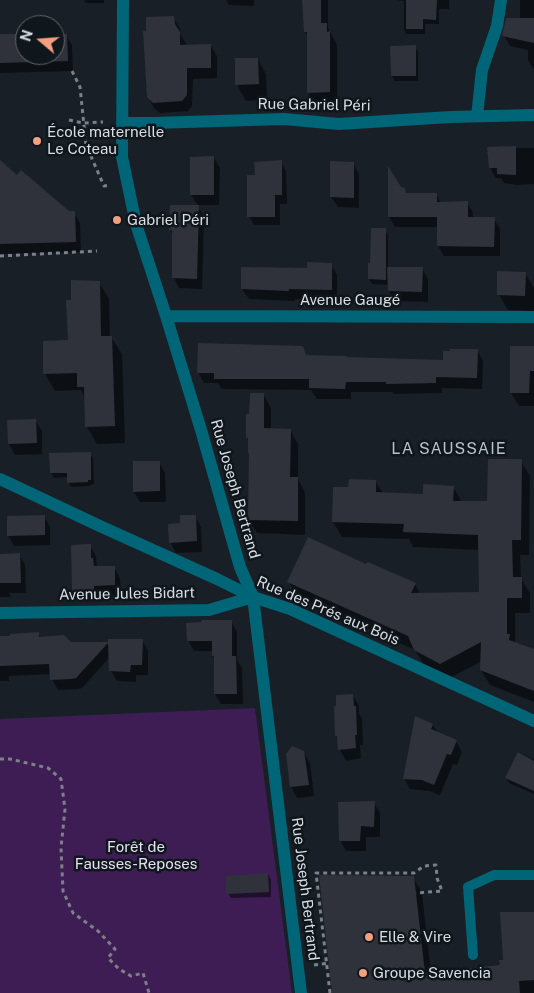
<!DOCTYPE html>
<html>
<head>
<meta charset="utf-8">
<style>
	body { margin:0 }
	#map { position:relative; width:534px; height:993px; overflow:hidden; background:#181f26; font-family:"Public Sans",sans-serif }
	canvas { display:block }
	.north { position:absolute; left:15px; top:15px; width:50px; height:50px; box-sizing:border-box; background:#0f161c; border:1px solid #60666c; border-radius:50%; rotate:288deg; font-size:14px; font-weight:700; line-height:20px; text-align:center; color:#d9dee3 }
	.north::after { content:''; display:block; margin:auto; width:18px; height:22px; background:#f2a080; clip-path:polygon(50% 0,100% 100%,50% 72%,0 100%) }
</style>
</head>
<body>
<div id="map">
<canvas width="534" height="993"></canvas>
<div class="north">N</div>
</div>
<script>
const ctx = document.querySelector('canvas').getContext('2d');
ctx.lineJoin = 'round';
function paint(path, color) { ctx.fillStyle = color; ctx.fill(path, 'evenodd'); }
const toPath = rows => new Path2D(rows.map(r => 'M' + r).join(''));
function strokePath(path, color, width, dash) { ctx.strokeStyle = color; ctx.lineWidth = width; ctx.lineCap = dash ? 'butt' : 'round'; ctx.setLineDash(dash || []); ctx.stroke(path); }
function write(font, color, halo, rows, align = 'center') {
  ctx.font = font + ' "Public Sans",sans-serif'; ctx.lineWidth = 5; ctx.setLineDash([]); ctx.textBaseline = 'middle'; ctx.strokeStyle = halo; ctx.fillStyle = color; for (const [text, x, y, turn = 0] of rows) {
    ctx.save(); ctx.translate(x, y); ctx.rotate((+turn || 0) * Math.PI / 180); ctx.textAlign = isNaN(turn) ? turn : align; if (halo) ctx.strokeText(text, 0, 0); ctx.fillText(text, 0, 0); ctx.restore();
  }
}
const green = toPath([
	[255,708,292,993,0,993,0,719]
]);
const shadow = toPath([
	[84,0,104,0,104,3,86,3],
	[226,0,254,0,254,6,229,5],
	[303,0,328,0,328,28,337,45,337,105,315,105,308,92,308,37,305,31],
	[395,0,449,0,449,9,439,9,439,24,425,24,425,34,406,34,404,29,404,1],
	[520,0,534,0,534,70,528,60,528,50,510,46,504,36,520,19],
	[173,18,180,28,180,34,186,44,186,46,211,46,217,56,217,78,193,79,192,106,188,111,160,113,154,108,148,97],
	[0,35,25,35,25,55,55,55,55,35,66,35,72,45,73,71,0,73],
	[415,47,418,52,418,81,395,81,392,76],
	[236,59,258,59,266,74,267,100,246,101,237,85],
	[488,148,534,148,534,184,517,185,504,183,501,178,496,178,490,168],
	[214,158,220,168,219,205,198,205,191,195],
	[0,162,17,176,68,213,74,213,80,223,81,252,0,254],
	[281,162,286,171,287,204,280,204,280,225,254,225,249,216],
	[353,163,359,174,359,208,338,207,331,197],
	[401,188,404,189,407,194,436,194,441,203,467,203,473,212,473,219,494,219,500,229,500,256,444,256,438,246,438,227,395,227,389,217],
	[198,207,204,216,202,289,179,288,174,278,174,236,170,230],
	[385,230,388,235,388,268,422,268,428,279,428,302,395,301,389,291,389,285,372,284,369,279,371,265],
	[331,265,337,275,337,300,295,299,295,301,249,299,242,289,309,269],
	[525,273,534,288,534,311,508,310,499,295],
	[99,282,109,299,110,337,111,337,122,354,125,443,97,444,87,427,85,398,81,390,55,391,45,374,69,341],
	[302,347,307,357,444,361,477,350,483,361,482,389,442,388,442,393,394,394,392,392,351,392,351,399,317,399,311,390,222,389,218,383,204,383,198,372],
	[512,348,534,348,534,406,519,406,511,393],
	[263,394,271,408,271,429,290,430,298,444,298,479,305,492,305,535,257,533,249,520,249,442,247,437,250,415],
	[35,420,42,431,42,454,15,455,9,444,8,421],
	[90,453,93,458,94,484,90,485,90,486,71,487,68,482,68,477,54,478,51,473,50,454],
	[521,461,530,476,529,555,520,555,521,578,530,593,530,613,515,613,515,643,534,662,534,702,490,685,481,670,482,661,450,678,424,665,415,650,297,597,289,582,367,566,415,584,420,594,480,593,480,550,413,547,409,539,342,537,333,522,350,489,375,481,383,493,424,495,453,487,462,502,488,503],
	[159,462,165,473,166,502,140,502,134,492],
	[44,516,50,527,50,545,14,546,8,535],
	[195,516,201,527,202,552,176,553,170,542,181,524],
	[90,546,96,556,97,567,114,567,120,578,121,595,99,596,100,600,80,601,74,590],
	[19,554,25,565,26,593,9,593,11,597,0,597,0,555],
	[231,621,237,632,237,660,242,668,243,704,221,704,215,694,215,659,213,656,213,651,194,651,188,640],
	[38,634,41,638,70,643,110,643,142,640,148,651,148,675,136,675,136,682,117,681,111,671,110,657,82,688,78,689,58,690,52,679,51,674,9,676,9,681,0,681,0,637],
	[353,696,359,706,359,714,362,718,363,745,360,745,361,758,346,761,340,750,339,740,336,736],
	[433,725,438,734,456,741,462,752,457,765,453,764,440,795,429,791,410,789,404,778],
	[303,752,310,763,314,796,297,798,291,787,288,754],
	[519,752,534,760,534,794,509,783,506,777],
	[374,803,380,813,380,837,366,837,366,851,346,851,340,840],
	[268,874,271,880,271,897,231,898,228,893],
	[413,877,422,893,431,973,501,966,534,912,534,993,334,993]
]);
const building = toPath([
	[302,0,321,0,321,23,327,23,327,32,330,31,330,92,307,93,307,32,304,32],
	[406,0,437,0,436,20,423,19,423,29,406,29],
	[174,16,175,24,180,32,180,45,211,44,211,68,187,68,187,95,182,101,153,103,147,97,143,31,146,31,146,17],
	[506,18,534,18,534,43,502,36],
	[0,34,25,34,25,55,55,55,55,34,67,34,68,61,0,63],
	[416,45,416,76,391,76,390,46],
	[235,58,258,58,259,84,235,85],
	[516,146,516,175,497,174,497,168,489,168,487,147],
	[214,156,214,195,190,195,190,157],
	[0,160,17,175,21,170,69,211,75,211,76,242,0,244],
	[282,160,282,195,275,195,275,217,247,217,247,175,255,175,254,162],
	[330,161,354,162,354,198,330,197],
	[388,166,401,187,405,188,406,193,437,193,437,217,388,217],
	[468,201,468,217,495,217,494,247,437,246,437,202],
	[170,205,199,205,197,279,172,278,172,230,169,231],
	[371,228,386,228,386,280,368,279,368,263,370,263],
	[307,262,332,263,332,290,289,289,289,291,241,289,241,267,307,268],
	[387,267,423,267,422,292,388,291],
	[497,271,526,272,525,296,497,295],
	[71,280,100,281,101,336,112,336,115,426,85,427,84,387,77,387,77,373,43,374,43,341,68,340,66,300,71,300],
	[198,343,303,346,306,355,346,356,346,357,443,360,443,351,450,351,450,349,478,349,477,378,436,377,436,383,386,384,386,382,346,382,345,389,309,388,309,379,214,379,214,373,197,373],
	[510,346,534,346,534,371,530,371,529,393,510,393],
	[250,393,264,393,264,428,291,429,290,477,298,477,298,521,248,520,249,453,248,453,248,438,246,438,246,414,249,414],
	[36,419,37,443,8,444,7,420],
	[91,452,91,480,88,480,88,482,67,483,67,473,50,473,49,453],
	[488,459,522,459,521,540,512,540,513,577,522,577,522,598,507,598,507,634,510,634,509,640,534,649,534,691,480,670,481,642,440,664,414,650,408,636,287,582,308,537,366,564,368,562,416,583,411,593,479,592,478,535,403,532,404,524,332,522,333,487,348,487,349,479,376,480,376,492,423,494,423,484,454,486,453,501,487,501],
	[133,461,160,461,160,491,133,492],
	[45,515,45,535,7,536,7,516],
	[180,515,196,515,197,541,169,543,168,524,180,523],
	[91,544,91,558,93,558,94,566,115,566,115,585,94,586,94,590,72,591,71,545],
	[20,553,21,583,0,583,0,554],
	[202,620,232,620,232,656,236,656,237,694,214,694,214,656,212,656,212,641,187,641,186,623,201,622],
	[39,632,39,637,64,635,71,642,108,642,108,639,143,639,142,665,131,665,130,672,109,671,108,643,76,678,71,679,50,680,49,664,0,666,0,636,10,636,10,634],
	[353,694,354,706,356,706,357,735,355,735,356,748,338,750,337,736,335,736,334,706,336,706,336,695],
	[415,716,433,724,431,729,457,740,451,755,447,754,434,785,422,780,403,779],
	[292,746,304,751,309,785,290,787,286,754],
	[518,752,534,761,534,791,505,778],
	[375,801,374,827,361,826,360,841,339,841,338,802],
	[268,873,269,892,226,894,226,876],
	[319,875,414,876,425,973,500,965,499,960,503,960,500,912,534,912,534,980,519,981,520,993,332,993]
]);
const path = toPath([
	[72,71,80,87,86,145,104,186,109,185],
	[69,120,83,123,103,122],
	[0,256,97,251],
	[0,759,10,759,48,768,61,779,65,809,61,848,63,891,73,913,98,931,115,949,108,958,119,969,131,976,143,973,149,993],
	[314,965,329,963],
	[330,993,316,873,414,873,424,866,436,865,437,878,442,891,416,893]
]);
const lane = toPath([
	[473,955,468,887,494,875,534,875]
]);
const street = toPath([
	[123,0,122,157,136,224,166,316,201,430,240,567,253,597,301,993],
	[477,116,482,70,497,26,501,0],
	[123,123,153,123,284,119,339,124,450,117,534,115],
	[166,316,534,317],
	[0,479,102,527,217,579,253,597,290,609,534,721],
	[0,613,209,610,253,597]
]);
const markers = [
	[37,141,5,"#f2a080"],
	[117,220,5,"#f2a080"],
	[369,937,5,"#f2a080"],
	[363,973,5,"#f2a080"]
];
const streetNames = [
	["Rue Gabriel Péri",314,105,1],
	["Avenue Gaugé",350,300],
	["Rue Joseph Bertrand",235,489,74],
	["Avenue Jules Bidart",127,594,-1],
	["Rue des Prés aux Bois",328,611,23],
	["Rue Joseph Bertrand",305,889,83]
];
const poiNames = [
	["École maternelle",47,132],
	["Le Coteau",47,149],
	["Gabriel Péri",127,220],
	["Elle & Vire",379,937],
	["Groupe Savencia",373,973]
];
const parkNames = [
	["Forêt de",136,847],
	["Fausses-Reposes",136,864]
];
const neighbourhoodNames = [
	["LA SAUSSAIE",449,449]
];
paint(green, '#3d1d54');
paint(shadow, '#0007');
paint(building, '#30323b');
strokePath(path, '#7b8187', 3, [4, 4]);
strokePath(lane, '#006576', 10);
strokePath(street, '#006576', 12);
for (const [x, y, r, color] of markers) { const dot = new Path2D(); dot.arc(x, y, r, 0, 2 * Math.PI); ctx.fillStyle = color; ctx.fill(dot); strokePath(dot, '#0f161c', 2); }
write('15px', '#d9dee3', '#0f161c', streetNames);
write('15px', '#d9dee3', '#0f161c', poiNames, 'left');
write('15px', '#e9dff4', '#0f161c', parkNames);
ctx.letterSpacing = '1px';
write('16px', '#b8c2cb', '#0f161c', neighbourhoodNames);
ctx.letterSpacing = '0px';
</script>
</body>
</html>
